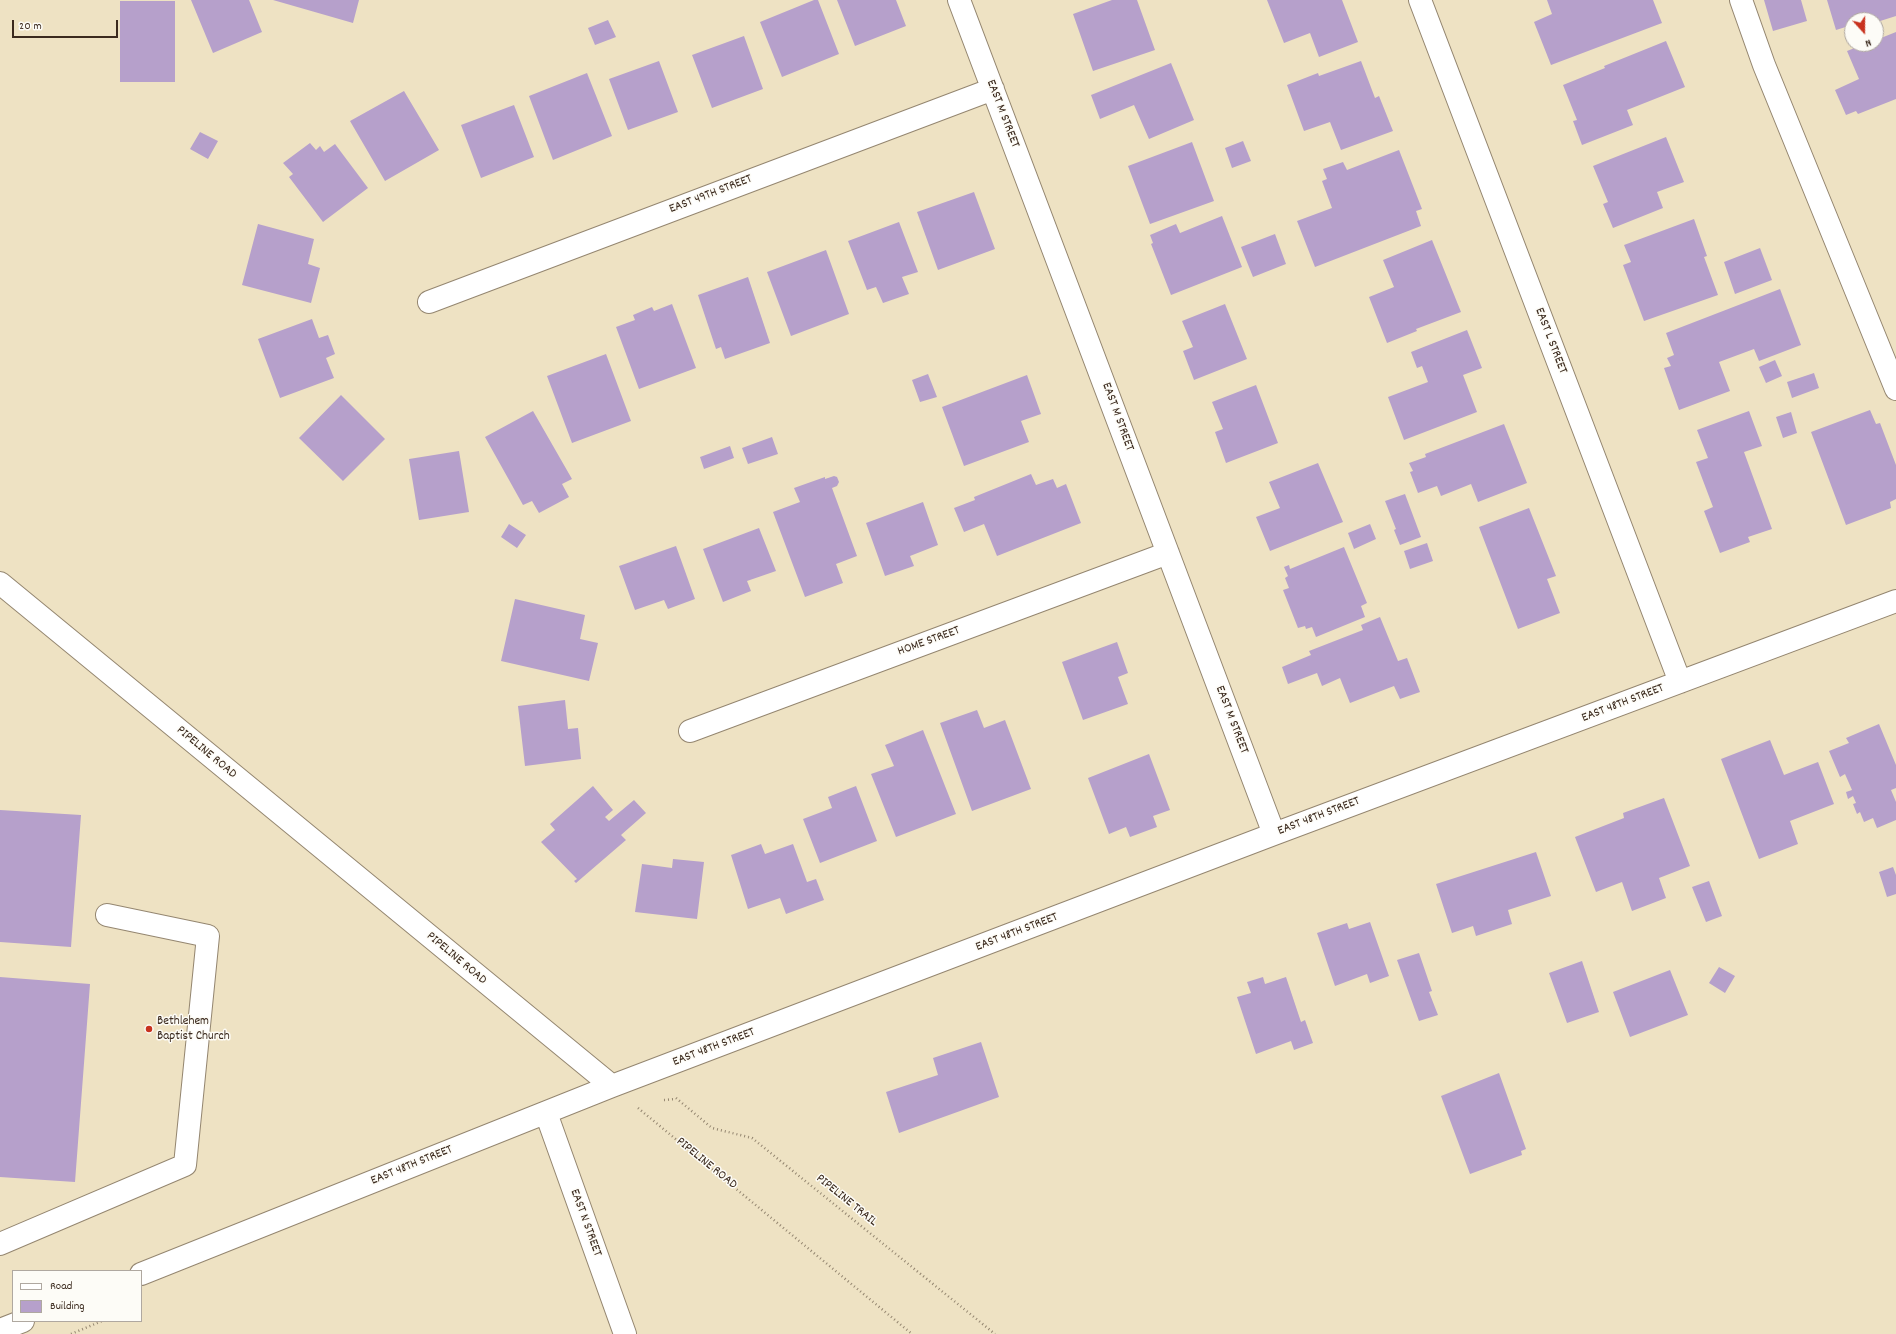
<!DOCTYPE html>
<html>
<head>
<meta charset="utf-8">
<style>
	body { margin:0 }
	#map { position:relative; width:1896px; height:1334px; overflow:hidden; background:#eee2c3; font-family:Dekko,sans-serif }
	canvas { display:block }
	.legend { position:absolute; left:12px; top:1270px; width:130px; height:52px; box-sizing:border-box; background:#fdfcf7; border:1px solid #afa8a0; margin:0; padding:5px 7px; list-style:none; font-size:12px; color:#3b2a1e }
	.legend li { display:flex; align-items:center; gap:8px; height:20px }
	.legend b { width:20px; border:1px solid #afa8a0 }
	.north { position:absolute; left:1844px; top:12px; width:40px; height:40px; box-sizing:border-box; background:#fdfcf7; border:1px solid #afa8a0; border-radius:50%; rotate:159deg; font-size:11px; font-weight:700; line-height:16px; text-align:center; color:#3b2a1e }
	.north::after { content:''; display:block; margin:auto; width:14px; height:18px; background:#c8321e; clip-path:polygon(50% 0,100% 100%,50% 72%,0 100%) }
	.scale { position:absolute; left:12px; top:20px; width:106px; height:18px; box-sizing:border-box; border:2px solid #3b2a1e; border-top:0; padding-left:5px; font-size:12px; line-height:14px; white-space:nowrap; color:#3b2a1e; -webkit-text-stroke:3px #fdfcf7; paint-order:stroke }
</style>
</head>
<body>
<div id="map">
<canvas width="1896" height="1334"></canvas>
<ul class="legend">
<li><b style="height:5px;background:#fff"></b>Road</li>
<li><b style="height:11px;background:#b6a0cb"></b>Building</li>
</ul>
<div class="north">N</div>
<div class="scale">20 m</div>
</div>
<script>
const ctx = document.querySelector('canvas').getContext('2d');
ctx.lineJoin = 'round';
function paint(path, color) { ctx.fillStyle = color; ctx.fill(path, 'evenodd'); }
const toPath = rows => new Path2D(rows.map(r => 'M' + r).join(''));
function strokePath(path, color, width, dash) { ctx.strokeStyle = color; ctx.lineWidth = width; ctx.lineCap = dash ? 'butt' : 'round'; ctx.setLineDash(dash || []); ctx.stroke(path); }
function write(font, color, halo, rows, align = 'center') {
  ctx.font = font + ' Dekko,sans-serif'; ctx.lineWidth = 3; ctx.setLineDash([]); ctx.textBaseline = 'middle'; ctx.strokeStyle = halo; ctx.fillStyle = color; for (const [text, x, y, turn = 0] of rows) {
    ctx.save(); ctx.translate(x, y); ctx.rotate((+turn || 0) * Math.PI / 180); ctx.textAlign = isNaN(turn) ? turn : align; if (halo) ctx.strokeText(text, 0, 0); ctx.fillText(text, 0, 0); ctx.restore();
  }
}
const building = toPath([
	[191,0,249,0,262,32,213,53],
	[273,0,359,0,353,23],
	[814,0,818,0,839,54,782,77,760,22],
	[837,0,896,0,906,26,855,46],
	[1112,0,1137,0,1155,50,1093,71,1073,14],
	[1267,0,1342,0,1358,42,1319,57,1310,33,1284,43],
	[1547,0,1653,0,1662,23,1551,65,1534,22,1552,14],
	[1764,0,1801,0,1807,21,1773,31],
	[1827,0,1896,0,1896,16,1877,22,1876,18,1868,20,1852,20,1852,25,1836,30],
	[120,1,175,1,175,82,120,82],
	[608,20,616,37,595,45,588,28],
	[1896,32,1896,99,1858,114,1856,111,1846,115,1835,90,1859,79,1847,51,1865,44,1876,44,1876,40],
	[744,36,763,89,712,108,692,55],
	[1666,41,1685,87,1627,110,1633,125,1582,145,1573,121,1577,120,1563,85,1605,68,1604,66],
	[659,61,678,112,628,130,609,79],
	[1361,61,1375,98,1379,96,1393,131,1341,150,1330,122,1304,131,1287,85,1318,73,1319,76],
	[1171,63,1194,120,1149,139,1134,105,1100,119,1091,95],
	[587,73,612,136,553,160,529,96],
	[404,91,439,150,385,181,350,121],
	[514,105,534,157,481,178,461,125],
	[200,132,218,141,208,159,190,149],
	[1666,137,1684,182,1657,192,1663,208,1613,228,1603,204,1608,202,1593,166],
	[1243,141,1251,161,1232,168,1225,148],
	[1192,142,1214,201,1150,224,1128,166],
	[310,143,316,150,320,146,324,152,335,144,368,188,323,222,289,177,293,174,283,163],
	[1399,150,1422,209,1416,211,1421,226,1315,267,1297,221,1332,208,1322,181,1327,179,1323,169,1343,162,1347,170],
	[974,192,995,249,938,270,917,212],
	[1222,216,1242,267,1171,295,1151,244,1153,243,1150,235,1176,224,1180,233],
	[1694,219,1707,256,1704,257,1718,295,1644,321,1623,265,1631,262,1624,245],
	[899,222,918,272,902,277,909,294,883,303,876,287,867,290,848,241],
	[258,224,314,239,308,264,320,268,311,303,242,285],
	[1275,234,1286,264,1253,277,1241,247],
	[1432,240,1461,312,1416,329,1417,331,1387,343,1369,297,1394,287,1383,260],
	[1760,248,1772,280,1735,294,1724,262],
	[826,250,849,314,791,336,767,272],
	[748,277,770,343,725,359,721,347,716,349,698,295],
	[1780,289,1801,345,1759,361,1754,349,1719,362,1730,391,1679,410,1664,368,1671,366,1667,358,1674,355,1666,333],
	[672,304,696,368,639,389,616,327,635,320,633,315,652,307,654,311],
	[1225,304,1247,359,1194,380,1183,351,1193,347,1182,321],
	[312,319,319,338,328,335,335,354,326,358,334,378,280,398,258,339],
	[1467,330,1482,368,1463,375,1477,412,1404,440,1388,397,1428,382,1422,366,1417,368,1411,352],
	[606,354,631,421,572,443,547,376],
	[1775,360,1782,376,1766,383,1759,367],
	[1814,373,1819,388,1792,398,1787,382],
	[928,374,937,397,920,402,912,380],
	[1027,375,1041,414,1021,421,1029,442,964,466,942,407],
	[1256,385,1278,443,1226,463,1215,432,1223,429,1212,402],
	[341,395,385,439,343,481,299,438],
	[1870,410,1876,424,1880,423,1896,465,1896,499,1890,502,1891,508,1846,525,1811,432],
	[533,411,572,479,562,484,569,497,539,513,532,501,523,505,485,437],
	[1749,411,1762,446,1744,452,1772,529,1748,537,1750,542,1720,553,1704,511,1713,507,1696,462,1708,458,1697,430],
	[1791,412,1797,433,1783,438,1776,417],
	[1504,424,1527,483,1478,502,1471,484,1441,496,1437,486,1418,493,1410,472,1413,471,1409,463,1426,457,1425,454],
	[772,437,778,454,748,464,742,448],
	[730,446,734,458,704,469,700,457],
	[459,451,469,512,419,520,409,459],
	[1318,463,1343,522,1270,551,1256,517,1280,508,1269,482],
	[1031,474,1036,485,1053,479,1057,488,1066,484,1081,523,997,556,984,524,964,532,954,508,975,500,974,497],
	[834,476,837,477,839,482,837,486,832,488,857,556,836,564,843,583,805,597,773,512,800,502,794,488,825,477,825,479],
	[1405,494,1421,537,1400,545,1394,530,1396,529,1385,501],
	[923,502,938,545,910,556,914,566,885,576,866,523],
	[1529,508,1556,576,1547,579,1560,613,1518,629,1479,527],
	[509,524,526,535,517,548,501,537],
	[1370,524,1376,539,1354,549,1348,533],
	[759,528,776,571,747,581,751,591,723,602,703,549],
	[1427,543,1433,561,1410,569,1404,551],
	[676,546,695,599,668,609,664,600,635,610,619,566],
	[1344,547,1367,603,1361,606,1365,617,1316,637,1312,627,1306,629,1305,626,1298,628,1283,590,1289,588,1285,578,1288,576,1284,567,1289,565,1290,569],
	[515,599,585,615,580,639,598,643,589,681,501,661],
	[1380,617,1398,661,1407,658,1420,692,1400,699,1394,686,1350,703,1340,678,1322,686,1317,673,1288,684,1282,667,1311,655,1309,651,1363,630,1361,625],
	[1117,642,1128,673,1118,677,1128,704,1083,720,1062,662],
	[565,700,568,729,578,728,581,759,525,766,518,706],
	[977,710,984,728,1005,720,1031,789,972,811,940,723],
	[1879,724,1896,765,1896,788,1891,790,1896,802,1896,820,1877,828,1873,818,1864,822,1860,812,1857,814,1853,804,1856,803,1853,796,1848,799,1846,792,1852,790,1845,774,1840,777,1829,751,1849,743,1846,738],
	[923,730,956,814,896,837,871,774,894,766,885,745],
	[1770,740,1784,775,1818,762,1834,804,1790,821,1798,844,1759,859,1721,759],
	[1149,754,1170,810,1153,816,1157,827,1130,837,1126,827,1109,834,1088,778],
	[593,786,613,810,605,817,609,821,634,800,646,813,621,835,626,840,576,883,574,881,577,879,541,842,555,830,550,824],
	[856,786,877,841,820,863,803,819,832,808,828,797],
	[1664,798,1690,866,1659,878,1666,898,1632,911,1622,882,1596,892,1575,837,1624,818,1623,813],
	[0,810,81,815,71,947,0,942],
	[761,844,765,854,793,844,807,882,816,879,824,900,786,914,780,898,748,909,731,855],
	[1536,852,1551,896,1508,910,1512,924,1476,936,1473,926,1452,933,1436,884],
	[673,859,704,862,697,919,635,912,642,864,672,868],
	[1893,867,1896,875,1896,894,1887,897,1879,872],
	[1709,881,1722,916,1706,922,1692,887],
	[1370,922,1389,976,1370,983,1367,974,1335,986,1317,933,1347,923,1349,929],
	[1419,953,1432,991,1429,992,1438,1015,1419,1021,1397,960],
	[1582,961,1599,1012,1567,1023,1549,973],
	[1719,967,1735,976,1725,993,1709,983],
	[1670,970,1688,1015,1630,1037,1613,992],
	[0,977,90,984,75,1182,0,1177],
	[1263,977,1265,984,1286,977,1301,1022,1305,1020,1313,1043,1294,1050,1291,1041,1256,1054,1237,997,1251,993,1247,982],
	[981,1042,999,1097,899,1133,886,1092,938,1075,933,1058],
	[1499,1073,1526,1149,1521,1151,1522,1155,1470,1174,1441,1096]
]);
const path = toPath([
	[676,1098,712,1128,752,1138,995,1334],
	[664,1100,676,1099],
	[638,1108,912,1334],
	[71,1334,102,1321]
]);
const minor = toPath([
	[959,0,1274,834],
	[1420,0,1680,682],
	[1741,0,1764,65,1896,389],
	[429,302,993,89],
	[0,583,612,1086],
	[690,731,1168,553],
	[546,1113,625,1334],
	[0,1244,185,1165,208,936,107,915],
	[141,1274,612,1086,1274,834,1896,601],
	[0,1330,23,1321]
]);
const markers = [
	[149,1029,4,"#c8321e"]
];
const streetNames = [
	["EAST M STREET",1002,114,69],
	["EAST 49TH STREET",711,195,-21],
	["EAST L STREET",1550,341,69],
	["EAST M STREET",1117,417,70],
	["HOME STREET",929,642,-20],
	["EAST 48TH STREET",1623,704,-21],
	["EAST M STREET",1231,720,69],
	["PIPELINE ROAD",206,753,40],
	["EAST 48TH STREET",1319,817,-21],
	["EAST 48TH STREET",1017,933,-21],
	["PIPELINE ROAD",456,959,40],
	["EAST 48TH STREET",714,1048,-21],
	["PIPELINE ROAD",706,1164,39],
	["EAST 48TH STREET",412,1166,-22],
	["PIPELINE TRAIL",846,1201,39],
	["EAST N STREET",585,1223,70]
];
const poiNames = [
	["Bethlehem",157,1022],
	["Baptist Church",157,1037]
];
paint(building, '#b6a0cb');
strokePath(minor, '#948670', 24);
strokePath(path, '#948670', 2.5, [1, 3]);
strokePath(minor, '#fff', 22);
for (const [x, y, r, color] of markers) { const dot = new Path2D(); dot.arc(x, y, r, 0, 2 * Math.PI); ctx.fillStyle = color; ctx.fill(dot); strokePath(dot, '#fdfcf7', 1.5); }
write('13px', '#3b2a1e', '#fdfcf7', streetNames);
write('13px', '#3b2a1e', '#fdfcf7', poiNames, 'left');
</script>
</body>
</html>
